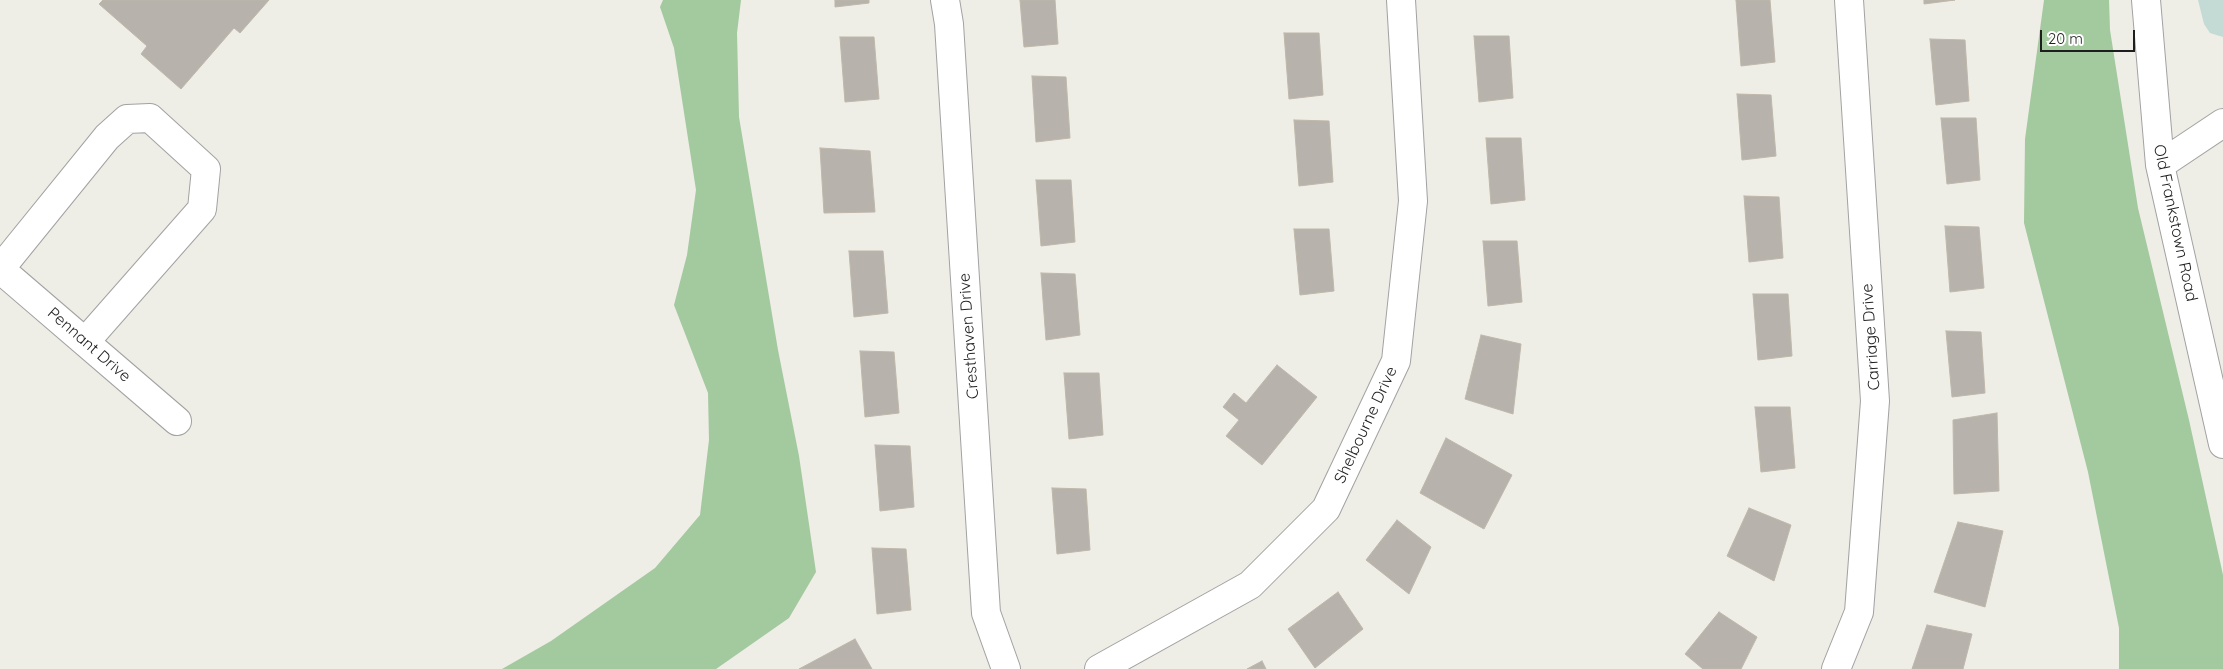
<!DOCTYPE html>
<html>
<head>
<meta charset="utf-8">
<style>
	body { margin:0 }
	#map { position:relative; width:2223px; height:669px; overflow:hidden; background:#eeede6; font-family:Quicksand,sans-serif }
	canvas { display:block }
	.scale { position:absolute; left:2040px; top:30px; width:95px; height:22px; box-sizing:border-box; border:2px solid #1e1e1e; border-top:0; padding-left:6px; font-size:15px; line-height:18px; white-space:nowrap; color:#1e1e1e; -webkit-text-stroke:4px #fff; paint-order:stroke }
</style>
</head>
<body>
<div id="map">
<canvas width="2223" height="669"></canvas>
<div class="scale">20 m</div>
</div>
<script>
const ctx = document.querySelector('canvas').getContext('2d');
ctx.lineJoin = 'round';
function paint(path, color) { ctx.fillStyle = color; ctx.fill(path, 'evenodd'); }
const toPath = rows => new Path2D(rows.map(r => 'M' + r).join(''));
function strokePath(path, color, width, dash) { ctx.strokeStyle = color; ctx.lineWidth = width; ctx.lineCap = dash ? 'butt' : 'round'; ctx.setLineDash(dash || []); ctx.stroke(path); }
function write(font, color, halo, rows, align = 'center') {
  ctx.font = font + ' Quicksand,sans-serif'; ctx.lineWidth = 4; ctx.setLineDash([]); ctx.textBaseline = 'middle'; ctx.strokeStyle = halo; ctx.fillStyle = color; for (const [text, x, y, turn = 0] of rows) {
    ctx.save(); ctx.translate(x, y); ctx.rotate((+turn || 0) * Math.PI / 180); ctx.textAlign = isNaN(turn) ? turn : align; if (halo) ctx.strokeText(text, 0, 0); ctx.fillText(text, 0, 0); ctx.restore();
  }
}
const forest = toPath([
	[663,0,741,0,737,33,739,117,778,350,799,456,816,572,789,618,716,669,502,669,551,641,655,568,700,515,709,440,708,393,674,305,687,255,696,190,674,48,660,7],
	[2044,0,2109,0,2110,30,2138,208,2189,420,2223,575,2223,669,2119,669,2119,628,2088,472,2024,223,2025,139]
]);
const wetland = toPath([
	[2198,0,2223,0,2223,37,2210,33,2204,24]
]);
const building = toPath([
	[103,0,269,0,240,33,234,28,181,89,141,54,147,46,99,4,103,0],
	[835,0,869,0,869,3,835,7,835,0],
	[1020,0,1055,0,1058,44,1024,47,1020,0],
	[1736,0,1770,0,1775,62,1741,66,1736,0],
	[1924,0,1955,0,1924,4,1924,0],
	[1284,33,1319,33,1323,95,1289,99,1284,33],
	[1474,36,1509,36,1513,98,1479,102,1474,36],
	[840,37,874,37,879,99,845,102,840,37],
	[1930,39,1965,40,1969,101,1936,105,1930,39],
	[1032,76,1066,77,1070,138,1036,142,1032,76],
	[1737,94,1771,95,1776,156,1742,160,1737,94],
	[1941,118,1976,118,1980,180,1947,184,1941,118],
	[1294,120,1329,121,1333,182,1299,186,1294,120],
	[1486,138,1521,138,1525,200,1491,204,1486,138],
	[820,148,870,151,875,212,824,213,820,148],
	[1036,180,1071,180,1075,242,1041,246,1036,180],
	[1744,196,1779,197,1783,258,1749,262,1744,196],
	[1945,226,1979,227,1984,288,1950,292,1945,226],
	[1294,229,1329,229,1334,291,1300,295,1294,229],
	[1483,241,1517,241,1522,302,1488,306,1483,241],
	[849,251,883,251,888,313,854,317,849,251],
	[1041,273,1075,274,1080,335,1046,340,1041,273],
	[1753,294,1788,294,1792,356,1758,360,1753,294],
	[1946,331,1981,332,1985,393,1952,397,1946,331],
	[1481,335,1521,344,1513,414,1465,399,1481,335],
	[860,351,894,352,899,413,865,417,860,351],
	[1277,365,1317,397,1262,465,1226,436,1239,420,1223,407,1234,393,1246,403,1277,365],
	[1064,373,1099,373,1103,435,1069,439,1064,373],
	[1755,407,1790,407,1795,468,1761,472,1755,407],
	[1997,413,1999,491,1954,494,1953,420,1997,413],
	[1446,438,1512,475,1484,529,1420,493,1446,438],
	[875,445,910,446,914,507,880,511,875,445],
	[1052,488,1086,489,1090,550,1057,554,1052,488],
	[1749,508,1791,525,1774,581,1727,556,1749,508],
	[1397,520,1431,547,1409,594,1366,560,1397,520],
	[1958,522,2003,531,1985,607,1934,592,1958,522],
	[872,548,906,549,911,610,877,614,872,548],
	[1338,592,1363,629,1315,668,1288,629,1338,592],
	[1719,612,1757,637,1741,669,1703,669,1685,654,1719,612],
	[1927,625,1972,634,1963,669,1912,669,1927,625],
	[855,639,872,669,799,669,855,639],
	[1262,661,1266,669,1247,669,1262,661]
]);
const minor = toPath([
	[945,0,949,24,986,613,1006,669],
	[2146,0,2160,165,2223,444],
	[2160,165,2223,123],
	[0,269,107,137,127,119,150,118,206,169,202,209,85,342],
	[0,269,177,421],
	[1099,669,1250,585,1326,509,1396,361,1413,201,1401,0],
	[1836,669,1859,612,1875,401,1849,0]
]);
const streetNames = [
	["Old Frankstown Road",2175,223,78],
	["Cresthaven Drive",969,336,-94],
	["Carriage Drive",1871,337,-94],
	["Pennant Drive",89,345,41],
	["Shelbourne Drive",1366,425,-65]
];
paint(forest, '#a3c99f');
paint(wetland, '#c4dad5');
paint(building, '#b7b3ac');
strokePath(building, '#beb7aa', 1);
strokePath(minor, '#a2a2a2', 30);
strokePath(minor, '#fff', 28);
write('16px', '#1e1e1e', '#fff', streetNames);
</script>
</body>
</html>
